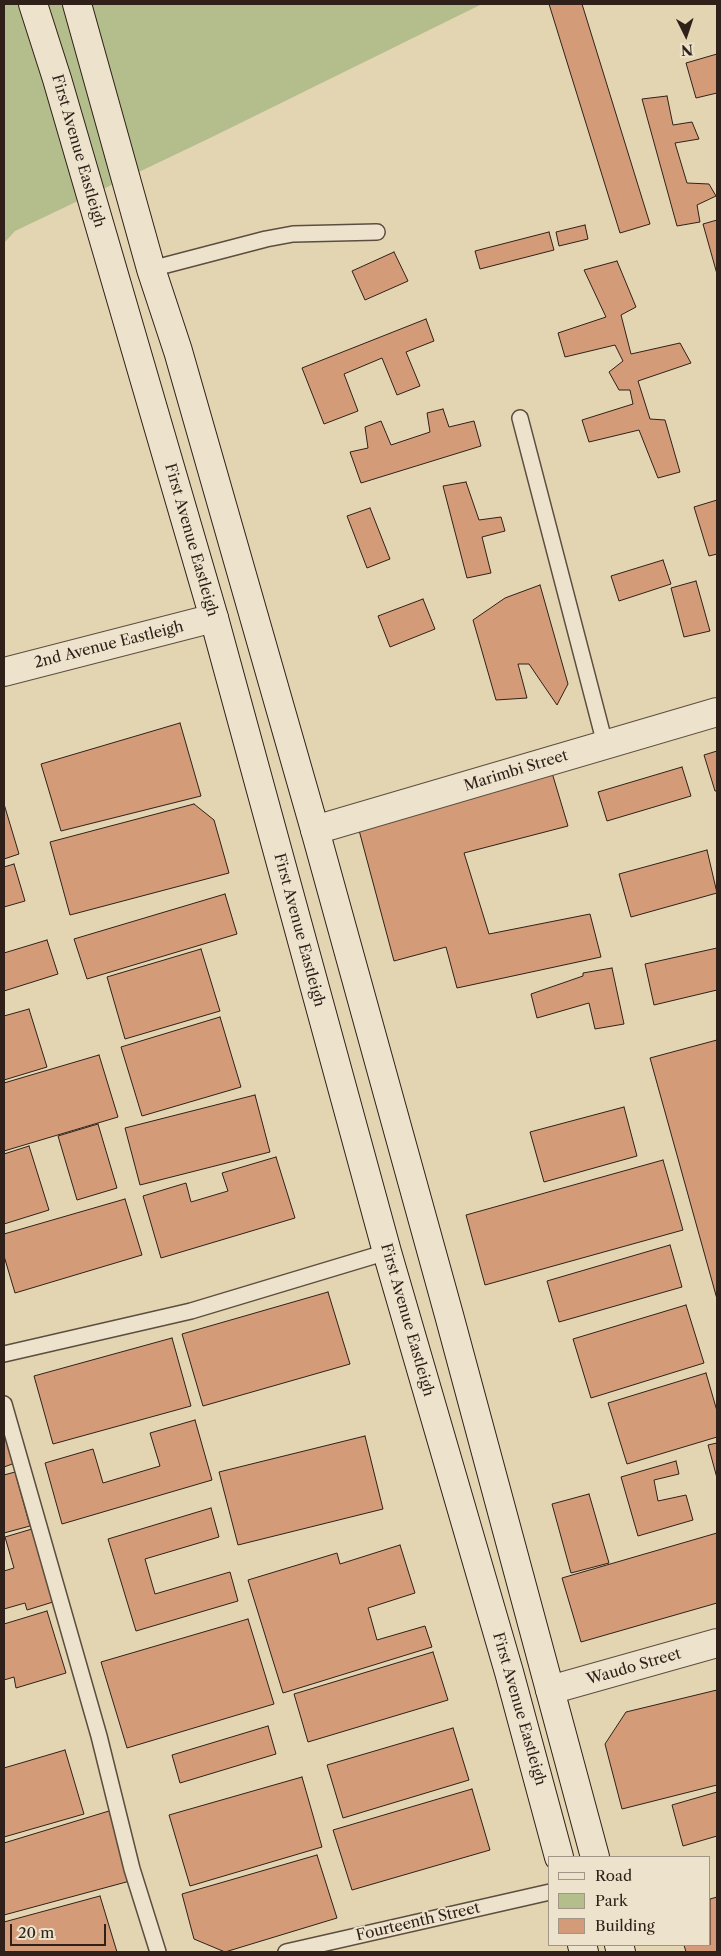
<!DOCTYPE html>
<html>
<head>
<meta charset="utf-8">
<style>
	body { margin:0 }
	#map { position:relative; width:721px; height:1956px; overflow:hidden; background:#e3d4b2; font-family:"Libre Caslon Text",serif }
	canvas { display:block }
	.frame { position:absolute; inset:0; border:5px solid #2f2119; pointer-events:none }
	.legend { position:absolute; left:548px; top:1856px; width:162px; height:90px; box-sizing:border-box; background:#ede3cd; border:1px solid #a19585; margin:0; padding:6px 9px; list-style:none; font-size:15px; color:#2f2119 }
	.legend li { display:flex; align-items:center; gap:10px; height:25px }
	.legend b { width:25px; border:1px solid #a19585 }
	.north { position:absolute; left:661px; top:10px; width:50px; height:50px; -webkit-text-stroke:4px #ede3cd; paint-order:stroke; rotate:176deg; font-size:14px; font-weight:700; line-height:20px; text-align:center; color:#2f2119 }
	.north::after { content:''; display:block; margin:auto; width:18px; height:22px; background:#2f2119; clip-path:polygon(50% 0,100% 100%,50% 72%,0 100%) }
	.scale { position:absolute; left:10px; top:1924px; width:96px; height:22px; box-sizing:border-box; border:2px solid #2f2119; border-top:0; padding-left:6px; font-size:15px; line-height:18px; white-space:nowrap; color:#2f2119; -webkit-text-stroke:4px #ede3cd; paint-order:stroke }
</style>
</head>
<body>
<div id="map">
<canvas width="721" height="1956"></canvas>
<div class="frame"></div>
<ul class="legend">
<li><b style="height:6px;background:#ede3cd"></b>Road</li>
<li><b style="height:14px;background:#b4bd8c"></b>Park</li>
<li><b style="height:14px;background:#d49b79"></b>Building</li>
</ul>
<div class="north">N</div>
<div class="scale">20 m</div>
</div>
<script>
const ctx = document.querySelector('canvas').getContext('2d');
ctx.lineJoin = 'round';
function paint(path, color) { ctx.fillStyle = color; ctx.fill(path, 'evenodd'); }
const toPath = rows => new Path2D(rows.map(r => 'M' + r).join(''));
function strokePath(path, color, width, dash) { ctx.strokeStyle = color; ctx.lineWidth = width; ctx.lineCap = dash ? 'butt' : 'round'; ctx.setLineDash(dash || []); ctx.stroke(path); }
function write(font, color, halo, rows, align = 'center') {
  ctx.font = font + ' "Libre Caslon Text",serif'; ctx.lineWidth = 4; ctx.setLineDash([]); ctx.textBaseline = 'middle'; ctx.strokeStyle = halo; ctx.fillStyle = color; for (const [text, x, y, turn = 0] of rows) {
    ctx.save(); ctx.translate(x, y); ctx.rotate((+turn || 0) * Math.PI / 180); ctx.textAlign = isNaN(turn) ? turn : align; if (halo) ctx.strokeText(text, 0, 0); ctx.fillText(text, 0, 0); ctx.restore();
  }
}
const green = toPath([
	[4,4,482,4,210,138,15,231,4,243]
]);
const building = toPath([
	[549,4,582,4,650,224,620,233,549,4],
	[717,54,717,93,696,98,686,63,717,54],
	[667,96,673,125,692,122,699,139,675,143,687,183,709,184,716,196,697,205,700,222,677,226,642,99,667,96],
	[717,220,717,274,703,224,717,220],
	[585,225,588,239,559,246,556,232,585,225],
	[549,232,554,250,480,269,475,251,549,232],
	[394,252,408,281,365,300,352,271,394,252],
	[617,261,636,307,621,315,631,354,680,343,691,363,638,381,650,419,665,420,680,472,658,478,639,430,589,442,582,420,633,404,630,390,619,390,609,372,623,361,615,345,565,357,558,333,606,317,584,270,617,261],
	[426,319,434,341,406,352,420,386,397,395,382,358,344,374,358,411,324,424,302,368,426,319],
	[443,409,449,427,474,421,481,446,361,483,350,452,368,448,365,427,381,421,391,445,430,432,427,413,443,409],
	[466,482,479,520,501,517,505,531,482,537,491,573,467,578,443,486,466,482],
	[717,500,717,554,709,556,694,507,717,500],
	[370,508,390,559,367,568,347,516,370,508],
	[663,560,671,584,619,601,611,576,663,560],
	[696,581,710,631,684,637,671,588,696,581],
	[540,585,568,684,557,705,529,664,518,664,527,698,496,700,473,620,505,598,540,585],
	[423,599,435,629,390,647,378,616,423,599],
	[180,723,201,796,61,831,41,764,180,723],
	[717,751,717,791,715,791,704,755,717,751],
	[550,766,568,826,464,853,489,934,590,914,601,957,457,988,446,947,394,961,356,819,550,766],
	[682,767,691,796,607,821,598,792,682,767],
	[4,804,19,854,4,859,4,804],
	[194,804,214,820,229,873,70,915,50,842,194,804],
	[707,850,717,893,631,917,619,874,707,850],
	[14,864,25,901,4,907,4,867,14,864],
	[225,894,237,934,87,979,74,939,225,894],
	[47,940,58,974,4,991,4,953,47,940],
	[717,948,717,990,654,1005,645,964,717,948],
	[201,949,220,1011,125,1039,107,977,201,949],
	[612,968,624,1024,595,1029,589,1003,537,1018,531,994,583,976,583,973,612,968],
	[29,1009,47,1067,4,1080,4,1016,29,1009],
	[220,1017,241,1087,142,1116,121,1047,220,1017],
	[717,1040,717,1299,650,1058,717,1040],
	[99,1055,118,1117,4,1151,4,1083,99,1055],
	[255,1095,270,1152,140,1185,125,1128,255,1095],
	[624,1107,637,1156,544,1182,530,1132,624,1107],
	[98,1124,117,1188,77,1200,58,1136,98,1124],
	[29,1146,49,1210,4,1224,4,1154,29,1146],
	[276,1157,295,1218,161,1258,143,1196,186,1183,191,1202,228,1191,222,1173,276,1157],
	[663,1160,683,1230,485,1285,466,1215,663,1160],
	[125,1199,142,1255,15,1293,4,1256,4,1234,125,1199],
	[670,1245,682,1287,559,1322,547,1281,670,1245],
	[328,1292,350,1364,203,1406,182,1334,328,1292],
	[686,1305,704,1363,591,1398,573,1339,686,1305],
	[172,1338,191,1406,53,1444,34,1376,172,1338],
	[706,1373,717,1411,717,1437,627,1464,608,1403,706,1373],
	[195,1420,212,1480,62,1524,45,1463,93,1449,103,1483,160,1466,150,1433,195,1420],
	[4,1425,15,1463,4,1467,4,1425],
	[365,1436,383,1509,238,1545,219,1472,365,1436],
	[717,1443,717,1478,708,1445,717,1443],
	[676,1461,679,1474,654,1480,658,1501,686,1495,693,1520,638,1536,621,1477,676,1461],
	[15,1472,30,1526,4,1533,4,1475,15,1472],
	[589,1494,609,1563,571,1573,552,1504,589,1494],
	[211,1508,219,1537,145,1559,155,1594,230,1572,238,1601,136,1631,108,1539,211,1508],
	[32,1529,53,1602,27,1610,25,1603,4,1609,4,1571,14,1568,5,1537,32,1529],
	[717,1533,717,1603,581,1642,562,1578,717,1533],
	[400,1545,415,1593,368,1608,377,1640,425,1626,432,1647,283,1693,248,1580,337,1553,340,1564,400,1545],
	[47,1611,66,1673,16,1688,14,1677,4,1680,4,1624,47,1611],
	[248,1619,274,1704,127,1748,101,1662,248,1619],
	[433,1652,448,1700,308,1742,294,1694,433,1652],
	[717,1690,717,1785,622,1809,605,1744,626,1712,717,1690],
	[268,1726,276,1754,180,1783,172,1755,268,1726],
	[453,1728,469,1780,343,1818,327,1765,453,1728],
	[65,1750,84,1814,4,1837,4,1768,65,1750],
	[302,1777,322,1847,190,1886,169,1815,302,1777],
	[472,1789,490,1850,352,1890,333,1830,472,1789],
	[717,1792,717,1836,683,1846,672,1805,717,1792],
	[109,1811,130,1881,4,1915,4,1843,109,1811],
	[317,1855,337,1918,225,1952,194,1939,182,1894,317,1855],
	[100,1896,117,1952,4,1952,4,1922,100,1896],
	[717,1897,717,1952,686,1952,684,1945,710,1945,710,1899,717,1897]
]);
const service = toPath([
	[151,269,266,239,293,234,377,232],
	[520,418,605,744],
	[4,1354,191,1311,387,1252],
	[4,1404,99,1736,132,1869,158,1952],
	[286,1952,550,1892]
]);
const minor = toPath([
	[315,830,717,712],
	[550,1690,717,1643]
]);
const tertiary = toPath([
	[4,672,214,618]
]);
const secondary = toPath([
	[33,4,57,79,214,618,387,1252,509,1672,559,1857],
	[77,4,151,269,178,351,315,830,449,1315,595,1857],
	[582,1945,584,1952],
	[619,1945,621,1952]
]);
const streetNames = [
	["First Avenue Eastleigh",78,151,74],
	["First Avenue Eastleigh",191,540,74],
	["2nd Avenue Eastleigh",109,645,-14],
	["Marimbi Street",516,771,-17],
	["First Avenue Eastleigh",299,930,75],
	["First Avenue Eastleigh",407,1320,74],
	["Waudo Street",634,1667,-16],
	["First Avenue Eastleigh",519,1709,74],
	["Fourteenth Street",418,1922,-13]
];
paint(green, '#b4bd8c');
paint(building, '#d49b79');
strokePath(building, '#2f2119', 1);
strokePath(service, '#5c4e3f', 18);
strokePath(minor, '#5c4e3f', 30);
strokePath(tertiary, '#5c4e3f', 30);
strokePath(secondary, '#2f2119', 30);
strokePath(service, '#ede3cd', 15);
strokePath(minor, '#ede3cd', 28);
strokePath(tertiary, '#ede3cd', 28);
strokePath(secondary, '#ede3cd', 28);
write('15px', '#2f2119', '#ede3cd', streetNames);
</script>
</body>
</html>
